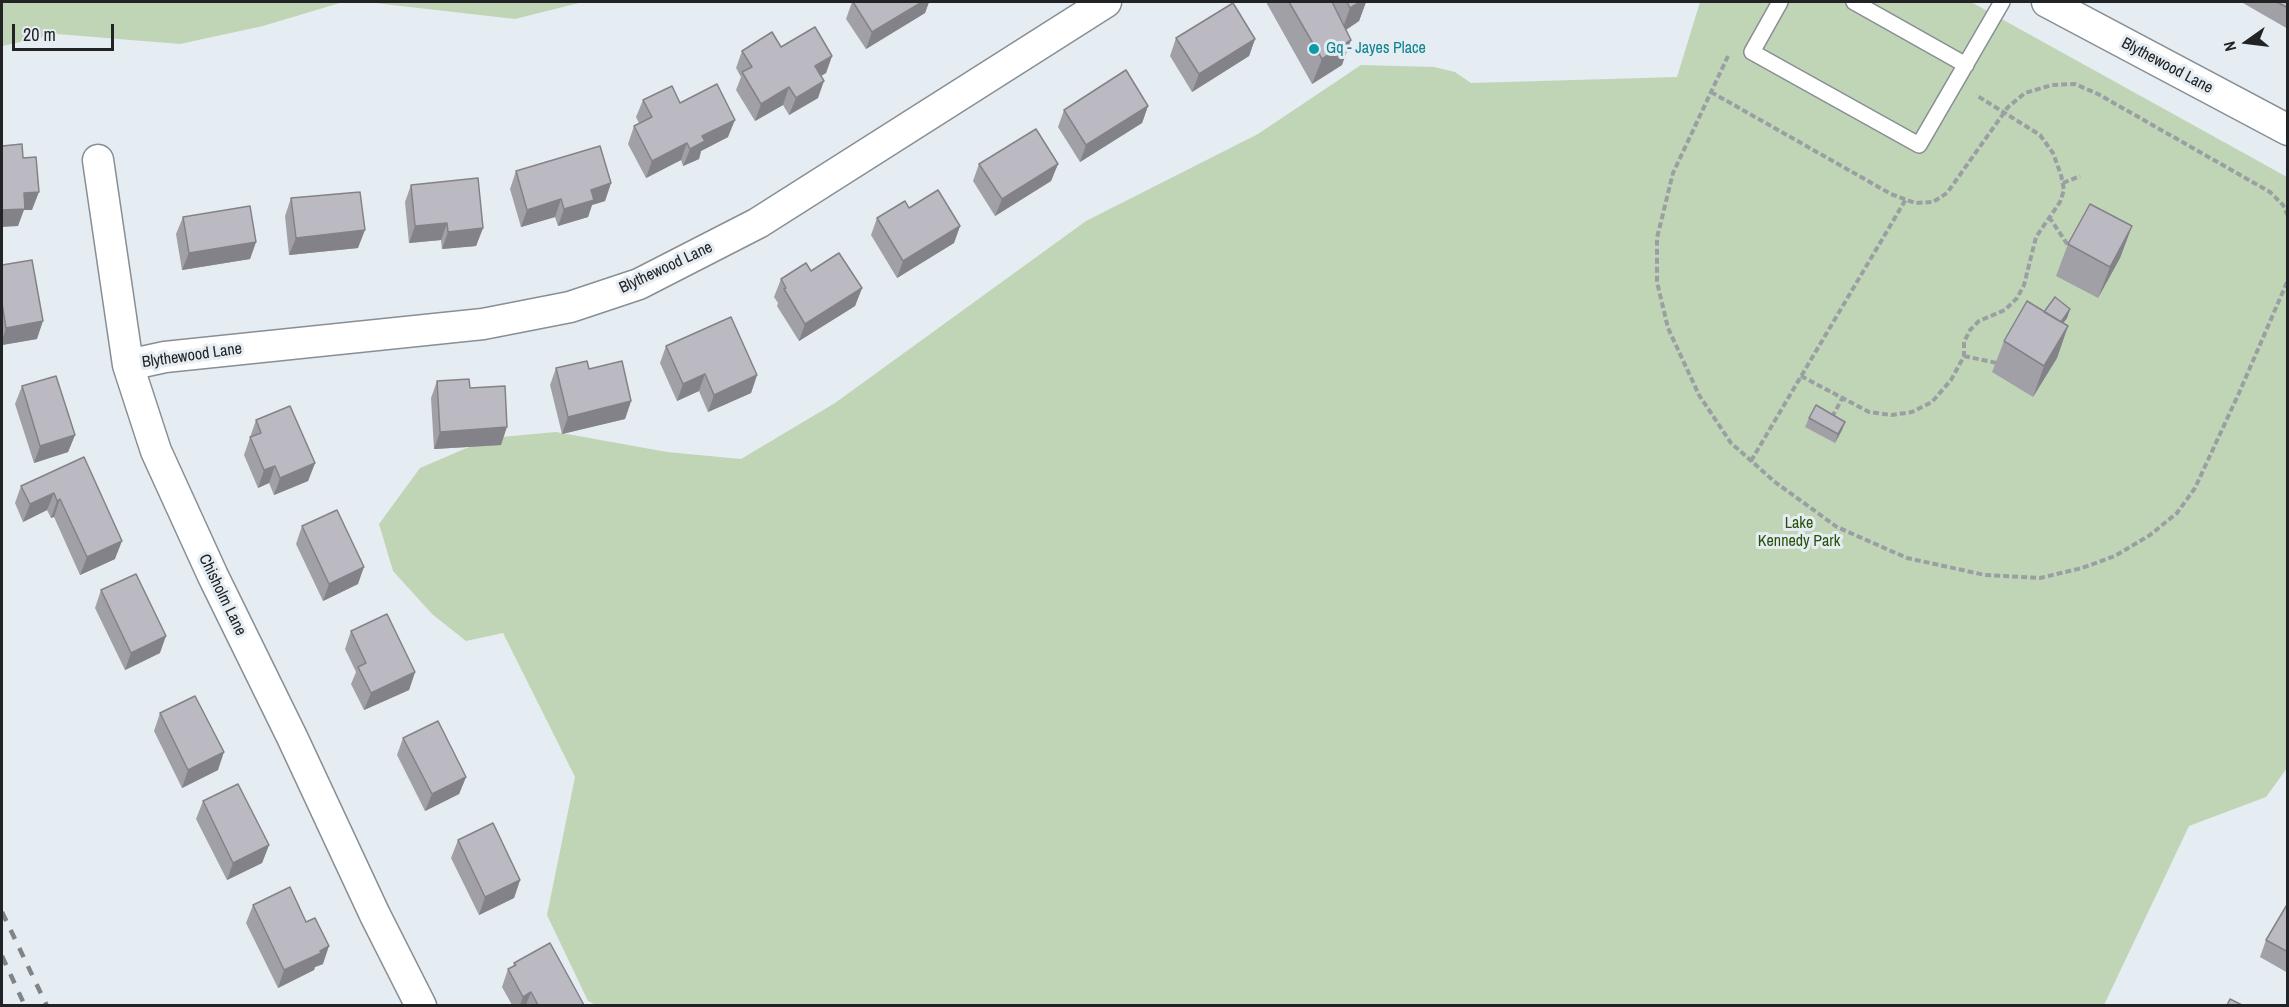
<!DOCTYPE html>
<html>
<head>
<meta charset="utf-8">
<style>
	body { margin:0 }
	#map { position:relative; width:2289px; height:1007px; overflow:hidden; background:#e5ecf2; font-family:"Archivo Narrow",sans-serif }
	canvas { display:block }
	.frame { position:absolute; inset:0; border:3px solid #212325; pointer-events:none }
	.north { position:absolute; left:2217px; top:12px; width:60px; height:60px; -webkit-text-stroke:4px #e5ecf2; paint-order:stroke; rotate:256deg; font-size:16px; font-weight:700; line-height:24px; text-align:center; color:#212325 }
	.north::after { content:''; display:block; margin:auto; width:21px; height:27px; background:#212325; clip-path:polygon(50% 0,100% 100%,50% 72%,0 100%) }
	.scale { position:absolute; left:12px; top:24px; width:102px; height:27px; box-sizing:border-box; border:3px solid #212325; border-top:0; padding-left:8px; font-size:18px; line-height:21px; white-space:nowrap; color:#212325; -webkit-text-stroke:4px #e5ecf2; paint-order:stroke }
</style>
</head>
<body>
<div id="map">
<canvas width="2289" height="1007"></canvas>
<div class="frame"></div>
<div class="north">N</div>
<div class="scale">20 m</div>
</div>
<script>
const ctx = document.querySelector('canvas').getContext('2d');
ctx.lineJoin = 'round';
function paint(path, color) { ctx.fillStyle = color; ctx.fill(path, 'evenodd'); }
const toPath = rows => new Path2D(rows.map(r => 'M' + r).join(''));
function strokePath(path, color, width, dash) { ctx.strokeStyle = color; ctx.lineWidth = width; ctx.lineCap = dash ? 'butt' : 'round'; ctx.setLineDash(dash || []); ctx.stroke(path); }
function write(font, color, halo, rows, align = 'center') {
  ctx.font = font + ' "Archivo Narrow",sans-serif'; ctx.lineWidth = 6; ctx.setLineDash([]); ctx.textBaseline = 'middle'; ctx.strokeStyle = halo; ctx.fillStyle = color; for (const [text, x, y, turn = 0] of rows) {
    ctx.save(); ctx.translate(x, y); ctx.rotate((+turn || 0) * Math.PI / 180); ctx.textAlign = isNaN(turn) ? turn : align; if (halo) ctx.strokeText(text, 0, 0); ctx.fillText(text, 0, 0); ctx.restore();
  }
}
const green = toPath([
	[2,2,343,2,263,26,180,44,57,34,2,46],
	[366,2,583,2,515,19],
	[1700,2,1971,2,2287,177,2287,768,2266,797,2189,826,2104,1005,596,1005,588,1001,547,915,575,777,503,633,466,641,432,614,393,571,379,524,420,468,490,438,556,432,667,452,741,459,835,403,1086,221,1258,134,1361,65,1434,67,1455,72,1471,83,1677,77]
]);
const path = toPath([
	[1728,56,1673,173,1657,238,1657,282,1668,328,1699,395,1731,443,1775,482,1837,527,1907,558,1985,575,2040,578,2082,568,2115,556,2150,535,2177,513,2195,488,2239,393,2288,280],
	[1711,92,1891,194,1915,203,1933,202,1947,193,2008,107,2025,93,2052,85,2075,84,2098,94,2270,192,2283,205,2288,216],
	[2063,183,2080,176],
	[2049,217,2070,248],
	[1964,356,1997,363],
	[1801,376,1869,412,1892,415,1912,412,1932,402,1951,380,1964,356,1964,342,1970,330,1979,321,2005,310,2017,298,2024,285,2036,237,2060,202,2064,190,2061,175,2053,153,2040,135,1976,95],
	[1832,417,1843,397],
	[1751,461,1906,199]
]);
const service = toPath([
	[1780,2,1752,52,1919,145,2002,2],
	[1854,2,1966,65]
]);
const minor = toPath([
	[2047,2,2288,130],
	[98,160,128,365,156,451,213,576,292,737,375,915,421,1006],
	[128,365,165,357,483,324,570,307,639,284,758,223,1106,2]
]);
const rail = toPath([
	[2,912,47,1006],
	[2,956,25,1006]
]);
const wall = toPath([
	[852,2,929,2,925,13,866,49,846,19],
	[1266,2,1366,2,1359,21,1346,30,1342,65,1312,84],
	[2244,2,2288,2,2288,29,2243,3],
	[1176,38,1255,39,1249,56,1192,92,1170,56],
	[781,47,832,56,826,73,821,76,818,98,789,115,783,105,755,121,736,90,741,77,736,68,742,51],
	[643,100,680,103,728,137,701,151,699,159,683,166,681,160,646,178,628,144,634,126,639,123,636,117],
	[1148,106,1142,123,1080,162,1058,127,1064,110],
	[979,164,1058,164,1051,181,995,216,973,181],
	[516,171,611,183,605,201,592,205,588,217,558,226,555,217,521,227,510,189],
	[411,185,483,228,476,246,442,249,441,240,409,243,405,202],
	[291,198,358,248,289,255,285,216],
	[909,208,960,226,954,243,897,278,871,235,877,218],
	[183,217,256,242,250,259,182,270,176,234],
	[2132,226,2120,258,2098,298,2056,276,2068,244],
	[2,265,37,339,2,345],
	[811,271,862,288,855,306,799,341,777,306,778,303,774,297,781,279],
	[2070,309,2067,318,2063,323,2068,326,2057,358,2033,397,1992,372,2004,341,2044,312],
	[666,346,757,375,751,393,708,412,699,391,677,401,660,363],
	[556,368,589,369,631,401,625,419,562,434,550,385],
	[437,381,470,388,501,445,434,449,431,398],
	[22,386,75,435,68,452,34,463,15,404],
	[1809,418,1842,430,1835,443,1805,427],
	[256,420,315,463,308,481,274,495,269,483,258,488,244,455],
	[84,457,115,559,80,575,54,517,51,518,47,510,23,522,15,503,21,486],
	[302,526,358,584,323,601,296,544],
	[101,590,160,653,125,670,95,608],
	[351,631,415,672,409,690,364,710,351,684,356,672,345,649],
	[160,713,218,770,182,788,154,731],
	[403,738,466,777,459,794,425,811,397,755],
	[203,801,269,845,262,863,227,880,196,819],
	[458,840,520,880,514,898,479,915,451,858],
	[2288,903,2288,973,2260,957,2266,940],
	[253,905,323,964,315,967,314,970,278,988,246,923],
	[514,963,584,1005,512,1005,502,987,508,969,513,967]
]);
const shadedWall = toPath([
	[922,2,929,2,925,13,866,49,872,32],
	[1360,2,1366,2,1359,21,1341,33,1350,8],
	[1255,39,1249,56,1192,92,1199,74],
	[1351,40,1342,65,1312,84,1322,59],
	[832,56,826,73,809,83,815,66],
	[824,81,818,98,789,115,796,98],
	[789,87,783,105,755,121,761,104],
	[1148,106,1142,123,1080,162,1086,145],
	[735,120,728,137,701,151,699,159,683,166,690,149,702,136],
	[687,143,681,160,646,178,652,161],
	[1058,164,1051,181,995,216,1002,199],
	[611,183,605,201,592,205,588,217,558,226,564,209,591,190],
	[39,192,32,210,24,210,18,226,2,227,2,210,24,193],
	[561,199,555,217,521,227,527,210],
	[447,223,441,240,409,243,415,226],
	[960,226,954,243,897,278,903,261],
	[2132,226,2120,258,2098,298,2110,267],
	[483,228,476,246,442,249,448,232],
	[365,230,358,248,289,255,296,238],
	[256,242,250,259,182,270,189,253],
	[862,288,855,306,799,341,805,324],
	[2070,309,2067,318,2056,333,2059,324],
	[43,321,37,339,2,345,2,341,6,328],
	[2068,326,2057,358,2033,397,2044,366],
	[705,374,699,391,677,401,683,384],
	[757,375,751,393,708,412,714,395],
	[631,401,625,419,562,434,568,417],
	[1845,422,1842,430,1835,443,1838,434],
	[507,427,501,445,434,449,440,432],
	[75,435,68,452,34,463,40,446],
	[315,463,308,481,274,495,280,478],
	[275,466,269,483,258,488,264,470],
	[54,493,47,510,23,522,30,504],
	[60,499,54,517,51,518,57,501],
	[122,541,115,559,80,575,87,557],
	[364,567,358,584,323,601,329,584],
	[166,636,160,653,125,670,131,653],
	[415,672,409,690,364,710,371,693],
	[224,752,218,770,182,788,188,770],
	[466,777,459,794,425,811,432,794],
	[269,845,262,863,227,880,233,863],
	[520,880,514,898,479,915,485,897],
	[329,946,323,964,315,967,314,970,278,988,284,970],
	[531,992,526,1005,520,1005,523,997]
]);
const building = toPath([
	[853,2,922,2,872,32,853,2],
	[1289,2,1332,2,1351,40,1322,59,1289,2],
	[1347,2,1360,2,1350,8,1347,2],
	[2277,2,2288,2,2288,8,2277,2],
	[1233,3,1255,39,1199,74,1176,38,1233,3],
	[815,27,832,56,815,66,824,81,796,98,789,87,761,104,742,72,752,67,742,51,772,32,781,47,815,27],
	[1126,70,1148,106,1086,145,1064,110,1126,70],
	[717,84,735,120,702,136,705,141,690,149,687,143,652,161,634,126,652,117,643,100,672,86,680,103,717,84],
	[1036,129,1058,164,1002,199,979,164,1036,129],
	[22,144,23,158,36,157,39,192,24,193,25,209,2,210,2,146,22,144],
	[600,146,611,183,591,190,594,200,564,209,561,199,527,210,516,171,600,146],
	[478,178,483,228,448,232,447,223,415,226,411,185,478,178],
	[938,190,960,226,903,261,877,218,905,201,909,208,938,190],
	[360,192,365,230,296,238,291,198,360,192],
	[2090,204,2132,226,2110,267,2068,244,2090,204],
	[250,206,256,242,189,253,183,217,250,206],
	[839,253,862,288,805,324,784,289,786,288,781,279,806,263,811,271,839,253],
	[32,260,43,321,6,328,2,303,2,265,32,260],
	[2055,297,2070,309,2061,322,2044,312,2055,297],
	[2027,301,2068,326,2044,366,2004,341,2027,301],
	[731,317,757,375,714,395,705,374,683,384,666,346,731,317],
	[587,361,589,369,622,361,631,401,568,417,556,368,587,361],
	[56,376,75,435,40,446,22,386,56,376],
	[469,379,470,388,505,386,507,427,440,432,437,381,469,379],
	[1816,405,1845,422,1838,434,1809,418,1816,405],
	[290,406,315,463,280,478,275,466,264,470,250,437,261,433,256,420,290,406],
	[84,457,122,541,87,557,60,499,57,501,54,493,30,504,21,486,84,457],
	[337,510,364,567,329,584,302,526,337,510],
	[136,574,166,636,131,653,101,590,136,574],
	[387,614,415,672,371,693,358,667,366,663,351,631,387,614],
	[195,696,224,752,188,770,160,713,195,696],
	[438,721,466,777,432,794,403,738,438,721],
	[238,784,269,845,233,863,203,801,238,784],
	[493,823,520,880,485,897,458,840,493,823],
	[290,887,306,922,315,918,329,946,320,951,321,953,284,970,253,905,290,887],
	[2288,903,2288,952,2266,940,2288,903],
	[550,943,584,1005,538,1005,531,992,523,997,508,969,516,965,514,963,550,943],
	[2230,999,2242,1005,2227,1005,2230,999]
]);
const markers = [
	[1314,49,6,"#0f9aa8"]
];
const cultureNames = [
	["Gq - Jayes Place",1326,49]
];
const streetNames = [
	["Blythewood Lane",2167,66,28],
	["Blythewood Lane",666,268,-25],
	["Blythewood Lane",192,356,-8],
	["Chisholm Lane",222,595,64]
];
const parkNames = [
	["Lake",1799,524],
	["Kennedy Park",1799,542]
];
paint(green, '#c0d5b6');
strokePath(service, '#888f94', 18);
strokePath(minor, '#888f94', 33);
strokePath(path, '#9a9fa4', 4, [6, 3]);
strokePath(service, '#fff', 15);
strokePath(minor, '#fff', 30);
strokePath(rail, '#808488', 4.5, [10, 10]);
paint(wall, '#a1a0a7');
paint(shadedWall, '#838288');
paint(building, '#bbbac2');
strokePath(building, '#838288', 1.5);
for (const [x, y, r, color] of markers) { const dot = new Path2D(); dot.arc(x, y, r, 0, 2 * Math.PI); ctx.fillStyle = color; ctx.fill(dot); strokePath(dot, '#e5ecf2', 2); }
write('16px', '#0d838f', '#e5ecf2', cultureNames, 'left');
write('16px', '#212325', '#e5ecf2', streetNames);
write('16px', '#28520a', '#e5ecf2', parkNames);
</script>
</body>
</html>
